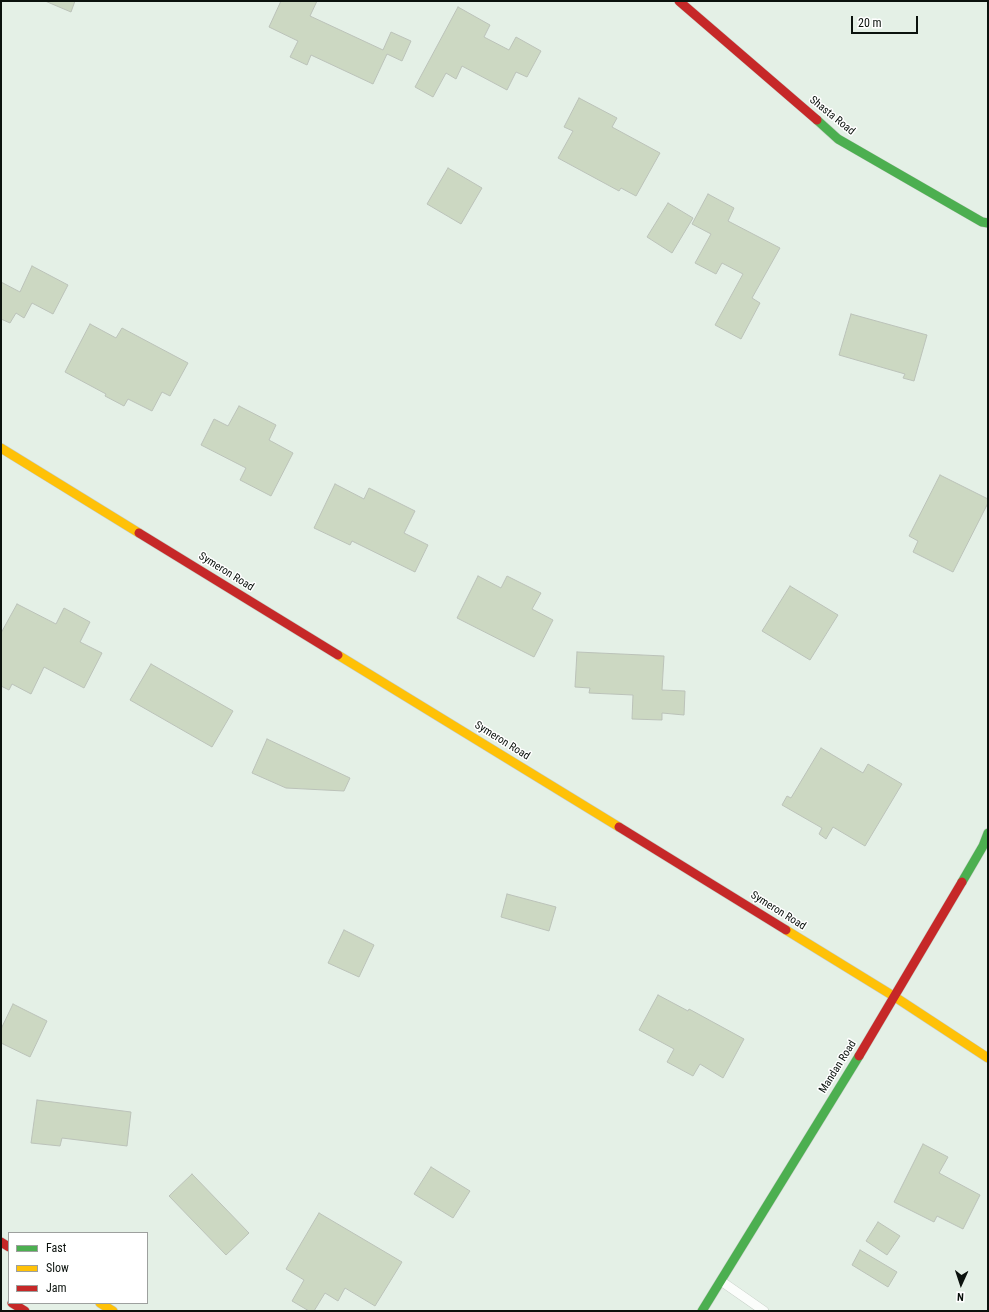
<!DOCTYPE html>
<html>
<head>
<meta charset="utf-8">
<style>
	body { margin:0 }
	#map { position:relative; width:989px; height:1312px; overflow:hidden; background:#e4f0e6; font-family:"Roboto Condensed",sans-serif }
	canvas { display:block }
	.frame { position:absolute; inset:0; border:2px solid #0b120d; pointer-events:none }
	.legend { position:absolute; left:8px; top:1232px; width:140px; height:72px; box-sizing:border-box; background:#fff; border:1px solid #9da09e; margin:0; padding:5px 7px; list-style:none; font-size:12px; color:#0b120d }
	.legend li { display:flex; align-items:center; gap:8px; height:20px }
	.legend b { width:20px; border:1px solid #9da09e }
	.north { position:absolute; left:941px; top:1264px; width:40px; height:40px; -webkit-text-stroke:3px #fff; paint-order:stroke; rotate:183deg; font-size:11px; font-weight:700; line-height:16px; text-align:center; color:#0b120d }
	.north::after { content:''; display:block; margin:auto; width:14px; height:18px; background:#0b120d; clip-path:polygon(50% 0,100% 100%,50% 72%,0 100%) }
	.scale { position:absolute; left:851px; top:16px; width:67px; height:18px; box-sizing:border-box; border:2px solid #0b120d; border-top:0; padding-left:5px; font-size:12px; line-height:14px; white-space:nowrap; color:#0b120d; -webkit-text-stroke:3px #fff; paint-order:stroke }
</style>
</head>
<body>
<div id="map">
<canvas width="989" height="1312"></canvas>
<div class="frame"></div>
<ul class="legend">
<li><b style="height:5px;background:#4caf50"></b>Fast</li>
<li><b style="height:5px;background:#ffc107"></b>Slow</li>
<li><b style="height:5px;background:#c62828"></b>Jam</li>
</ul>
<div class="north">N</div>
<div class="scale">20 m</div>
</div>
<script>
const ctx = document.querySelector('canvas').getContext('2d');
ctx.lineJoin = 'round';
function paint(path, color) { ctx.fillStyle = color; ctx.fill(path, 'evenodd'); }
const toPath = rows => new Path2D(rows.map(r => 'M' + r).join(''));
function strokePath(path, color, width, dash) { ctx.strokeStyle = color; ctx.lineWidth = width; ctx.lineCap = dash ? 'butt' : 'round'; ctx.setLineDash(dash || []); ctx.stroke(path); }
function write(font, color, halo, rows, align = 'center') {
  ctx.font = font + ' "Roboto Condensed",sans-serif'; ctx.lineWidth = 3; ctx.setLineDash([]); ctx.textBaseline = 'middle'; ctx.strokeStyle = halo; ctx.fillStyle = color; for (const [text, x, y, turn = 0] of rows) {
    ctx.save(); ctx.translate(x, y); ctx.rotate((+turn || 0) * Math.PI / 180); ctx.textAlign = isNaN(turn) ? turn : align; if (halo) ctx.strokeText(text, 0, 0); ctx.fillText(text, 0, 0); ctx.restore();
  }
}
const building = toPath([
	[45,1,75,1,71,12,45,1],
	[281,1,317,1,310,16,383,50,391,32,411,41,402,61,387,54,373,84,311,55,307,65,290,57,298,41,269,27,281,1],
	[458,7,490,25,484,37,509,50,516,37,541,51,527,77,516,72,507,90,462,66,456,79,446,73,433,97,415,87,458,7],
	[579,98,617,118,612,127,660,153,636,196,621,188,619,191,558,158,573,131,564,127,579,98],
	[448,168,482,188,461,224,427,204,448,168],
	[708,194,734,208,728,221,780,248,752,298,760,303,741,339,715,325,743,274,722,263,716,274,695,263,711,234,692,224,708,194],
	[668,203,693,218,672,253,647,237,668,203],
	[32,266,68,285,53,314,32,303,24,318,16,313,10,323,1,319,1,282,20,292,32,266],
	[851,314,927,335,914,381,903,378,905,374,839,355,851,314],
	[90,324,116,338,122,328,188,363,170,396,162,392,152,411,128,399,124,406,105,396,106,394,65,372,90,324],
	[239,406,276,425,269,440,293,453,271,496,240,480,246,468,201,445,214,419,228,426,239,406],
	[940,475,988,499,988,503,953,572,913,552,918,541,909,536,940,475],
	[335,484,364,499,369,488,415,511,404,533,428,545,415,572,352,541,350,545,314,528,335,484],
	[478,576,501,588,507,576,541,593,532,609,553,620,534,657,457,618,478,576],
	[790,586,838,615,810,660,762,631,790,586],
	[17,604,56,624,64,608,90,622,80,642,102,653,84,688,44,667,31,694,12,684,9,690,1,686,1,633,17,604],
	[577,652,664,656,662,690,685,691,684,715,662,713,662,720,632,719,633,695,589,693,590,688,575,687,577,652],
	[151,664,233,711,212,747,130,700,151,664],
	[267,739,350,778,344,791,286,788,252,773,267,739],
	[821,748,863,773,868,764,902,784,865,846,833,827,826,839,819,834,822,828,782,805,787,796,791,798,821,748],
	[507,894,556,907,549,931,501,917,507,894],
	[344,930,374,945,359,977,328,963,344,930],
	[658,995,688,1011,689,1009,744,1039,723,1078,700,1064,693,1076,667,1062,674,1049,639,1030,658,995],
	[13,1004,47,1021,30,1057,1,1043,1,1029,13,1004],
	[37,1100,131,1112,127,1146,62,1138,60,1146,31,1143,37,1100],
	[923,1144,948,1157,939,1173,980,1195,963,1229,937,1216,934,1222,894,1202,923,1144],
	[431,1167,470,1191,453,1218,414,1194,431,1167],
	[192,1174,249,1233,226,1255,169,1196,192,1174],
	[319,1213,402,1262,375,1306,345,1288,338,1301,325,1293,314,1311,309,1311,292,1301,304,1280,286,1269,319,1213],
	[878,1222,900,1236,887,1255,866,1241,878,1222],
	[860,1250,897,1272,888,1287,852,1265,860,1250]
]);
const lane = toPath([
	[721,1281,764,1311]
]);
const fast = toPath([
	[817,120,838,139,982,222,988,223],
	[962,882,983,846,988,833],
	[702,1311,859,1056]
]);
const slow = toPath([
	[1,448,139,533],
	[338,655,619,827],
	[786,930,895,997,988,1058],
	[100,1303,113,1311]
]);
const jam = toPath([
	[679,1,817,120],
	[139,533,338,655],
	[619,827,786,930],
	[859,1056,962,882],
	[1,1242,9,1247],
	[12,1303,25,1311]
]);
const streetNames = [
	["Shasta Road",832,116,39],
	["Symeron Road",226,572,32],
	["Symeron Road",502,741,32],
	["Symeron Road",778,911,32],
	["Mandan Road",838,1067,-58]
];
paint(building, '#ccd8c2');
strokePath(building, '#bbc2b9', 1);
strokePath(lane, '#c3ccc4', 10);
strokePath(fast, '#c3ccc4', 10);
strokePath(slow, '#c3ccc4', 10);
strokePath(jam, '#c3ccc4', 10);
strokePath(lane, '#fbfdfb', 9);
strokePath(fast, '#4caf50', 9);
strokePath(slow, '#ffc107', 9);
strokePath(jam, '#c62828', 9);
write('11px', '#0b120d', '#fff', streetNames);
</script>
</body>
</html>
